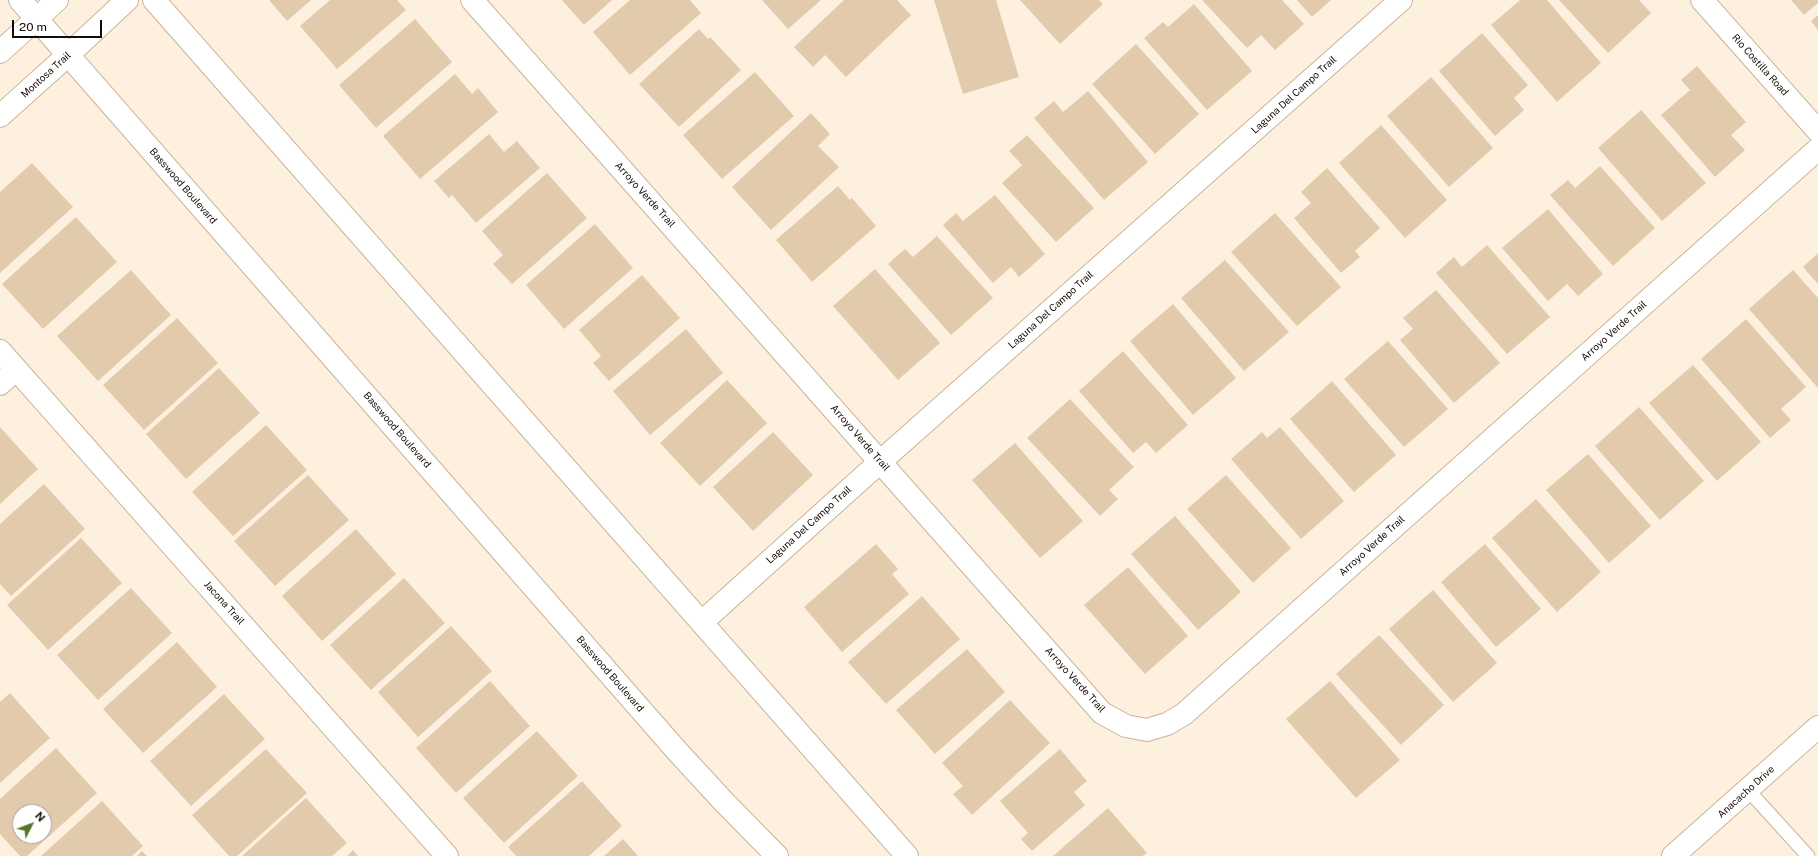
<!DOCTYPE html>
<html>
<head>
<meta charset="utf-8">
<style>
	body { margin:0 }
	#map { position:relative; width:1818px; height:856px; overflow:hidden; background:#fef0df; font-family:"Public Sans",sans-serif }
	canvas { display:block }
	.north { position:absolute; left:12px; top:804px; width:40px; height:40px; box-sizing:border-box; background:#fff; border:1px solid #a19e9b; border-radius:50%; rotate:48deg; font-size:11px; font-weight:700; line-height:16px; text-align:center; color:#140d05 }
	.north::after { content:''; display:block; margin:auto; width:14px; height:18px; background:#577429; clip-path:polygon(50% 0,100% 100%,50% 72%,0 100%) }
	.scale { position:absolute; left:12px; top:20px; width:90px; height:18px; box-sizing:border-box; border:2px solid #140d05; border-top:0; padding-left:5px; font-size:12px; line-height:14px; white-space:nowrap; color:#140d05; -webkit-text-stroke:3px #fff; paint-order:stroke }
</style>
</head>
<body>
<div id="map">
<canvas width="1818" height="856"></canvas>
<div class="north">N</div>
<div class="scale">20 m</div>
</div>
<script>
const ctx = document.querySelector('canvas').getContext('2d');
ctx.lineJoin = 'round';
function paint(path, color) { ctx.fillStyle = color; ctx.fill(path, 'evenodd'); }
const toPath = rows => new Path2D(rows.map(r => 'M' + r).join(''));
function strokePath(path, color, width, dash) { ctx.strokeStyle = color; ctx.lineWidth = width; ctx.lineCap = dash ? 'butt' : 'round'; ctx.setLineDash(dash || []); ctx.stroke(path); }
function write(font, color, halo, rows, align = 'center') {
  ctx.font = font + ' "Public Sans",sans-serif'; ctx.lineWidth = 3.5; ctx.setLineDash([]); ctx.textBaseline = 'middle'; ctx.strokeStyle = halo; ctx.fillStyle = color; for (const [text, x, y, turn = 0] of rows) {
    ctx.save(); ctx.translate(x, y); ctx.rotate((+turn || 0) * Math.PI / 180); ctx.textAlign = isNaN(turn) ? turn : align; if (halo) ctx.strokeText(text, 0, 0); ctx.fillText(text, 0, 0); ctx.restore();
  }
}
const building = toPath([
	[269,0,311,0,287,21],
	[330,0,397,0,406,10,337,69,300,26],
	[562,0,612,0,584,25],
	[630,0,690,0,701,13,630,75,593,32],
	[762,0,821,0,788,29],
	[844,0,897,0,911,15,846,77,825,55,813,67,794,47],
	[934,0,996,0,1019,77,963,94],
	[1020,0,1099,0,1103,4,1060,44],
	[1202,0,1282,0,1304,24,1275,50,1261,35,1247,48],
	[1297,0,1331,0,1312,17],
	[1520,0,1547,0,1601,63,1557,102,1491,25],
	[1559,0,1639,0,1651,13,1608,53],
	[1791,0,1818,0,1818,3,1804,15],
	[1194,4,1252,71,1207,110,1144,38,1163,22,1168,27],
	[1818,15,1818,30,1811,21],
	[415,19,452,62,376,128,339,85],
	[699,29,708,39,710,37,741,70,679,127,639,84],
	[1482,33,1528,85,1514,98,1524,110,1495,136,1439,71],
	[1136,44,1199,114,1155,154,1092,84],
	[1697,66,1746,122,1731,135,1745,150,1715,177,1661,115,1690,90,1681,80],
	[755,72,794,116,722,179,683,135],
	[455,74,472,94,478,88,498,112,420,179,383,136],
	[1431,77,1493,148,1449,187,1387,116],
	[1088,91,1148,162,1104,200,1034,118,1054,101,1063,112],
	[1641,110,1706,183,1662,221,1598,148],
	[811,113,830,134,818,146,839,167,771,230,732,187],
	[1381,125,1447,200,1405,238,1339,163],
	[489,134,504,152,517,141,540,168,476,223,452,195,449,198,434,181],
	[1027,135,1094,208,1056,242,1002,183,1022,165,1009,151],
	[32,163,73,207,0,273,0,192],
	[1600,166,1655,228,1613,266,1550,195,1568,180,1575,188],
	[1327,168,1380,228,1355,251,1360,257,1341,273,1294,218,1311,203,1301,192],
	[547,173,587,218,512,284,493,264,503,255,482,231],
	[838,186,850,200,852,198,876,226,812,282,776,240],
	[995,195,1045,254,1019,277,1011,267,993,283,943,225,956,213,963,221],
	[1548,209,1603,274,1578,296,1567,284,1548,301,1502,248],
	[1275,213,1341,287,1297,326,1231,252],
	[76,217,117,262,43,329,2,284],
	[595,224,633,268,564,329,526,285],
	[937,236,993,298,951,335,888,264,905,249,913,257],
	[1487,245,1550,317,1507,354,1436,273,1454,257,1462,267],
	[1818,253,1818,284,1803,267],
	[1225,260,1289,332,1244,371,1181,298],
	[875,269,940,343,898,380,833,306],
	[131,270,171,315,98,381,57,336],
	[1793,270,1818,298,1818,388,1749,309],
	[642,275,680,318,609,381,593,363,601,356,579,330],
	[1436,290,1500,363,1454,403,1400,340,1413,329,1403,318],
	[1173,304,1236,378,1193,415,1130,341],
	[177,318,218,363,144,430,103,385],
	[1746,319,1806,387,1781,409,1791,420,1770,438,1701,359],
	[686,329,723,373,650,435,613,391],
	[1388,341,1448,409,1404,447,1344,379],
	[1123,351,1188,425,1156,453,1146,442,1133,453,1079,391],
	[1693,365,1761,442,1717,481,1649,403],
	[219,368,260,413,186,479,146,434],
	[727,380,767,423,700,486,660,443],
	[1332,381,1396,455,1354,492,1290,419],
	[1070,399,1134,467,1109,490,1118,499,1100,516,1027,438],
	[1639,407,1704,481,1660,520,1595,446],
	[266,425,307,470,233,536,192,492],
	[0,427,38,469,0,504],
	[1280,427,1344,501,1301,539,1231,459,1262,432,1267,438],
	[773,432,813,475,753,531,713,487],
	[1015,443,1083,521,1040,558,972,480],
	[1588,454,1651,526,1609,563,1546,490],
	[308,475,349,520,275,586,234,541],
	[1226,475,1291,548,1253,583,1187,509],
	[44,484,85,529,11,596,0,584,0,524],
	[1536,499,1601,572,1557,612,1492,538],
	[1175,516,1241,592,1198,630,1131,554],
	[356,529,396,574,322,641,282,596],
	[81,538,122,583,48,650,7,605],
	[876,544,898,569,892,574,909,594,842,652,804,607],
	[1485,544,1541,609,1496,647,1441,582],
	[1128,567,1188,636,1145,674,1084,605],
	[404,578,445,623,371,690,330,645],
	[131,588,172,633,98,700,57,655],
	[1433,590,1497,663,1453,702,1389,629],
	[922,596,960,639,886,704,848,662],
	[451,626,492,671,418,737,378,692],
	[1379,635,1444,705,1401,745,1336,674],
	[177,642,217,687,143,753,103,709],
	[967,649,1005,692,935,754,896,710],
	[490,681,530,726,456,793,416,748],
	[1330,681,1400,760,1356,798,1286,719],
	[10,693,50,738,0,783,0,702],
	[224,694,265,739,191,806,150,761],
	[1010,700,1050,743,972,815,953,794,963,786,942,763],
	[537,731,578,776,504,843,463,798],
	[56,748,97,793,27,856,20,856,0,834,0,799],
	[20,812,44,812,44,836,20,836],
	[266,749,307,793,237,856,229,856,192,815],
	[1060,749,1087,781,1074,792,1085,805,1032,851,1021,839,1028,833,1000,801],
	[582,781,622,826,589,856,516,856,508,847],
	[306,798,347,843,332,856,242,856],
	[102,801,143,846,132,856,41,856],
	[1108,808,1147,853,1143,856,1053,856],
	[623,839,638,856,604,856],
	[353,850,358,856,347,856],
	[142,851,147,856,137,856]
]);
const lane = toPath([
	[1748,790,1808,856]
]);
const street = toPath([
	[472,0,1102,713,1126,726,1147,730,1167,724,1184,714,1818,149],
	[1702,0,1818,131],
	[0,52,57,0],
	[0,116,68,55,127,0],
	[0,351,447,856],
	[0,384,16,369],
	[702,622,881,461,1401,0],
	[1673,856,1818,727]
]);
const secondary = toPath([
	[20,0,677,751,724,802,777,856],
	[154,0,907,856]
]);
const streetNames = [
	["Rio Costilla Road",1760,65,48],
	["Montosa Trail",46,75,-42],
	["Laguna Del Campo Trail",1294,95,-42],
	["Basswood Boulevard",183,186,49],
	["Arroyo Verde Trail",645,195,48],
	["Laguna Del Campo Trail",1051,310,-42],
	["Arroyo Verde Trail",1614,331,-42],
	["Basswood Boulevard",397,430,49],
	["Arroyo Verde Trail",860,438,49],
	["Laguna Del Campo Trail",809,525,-42],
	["Arroyo Verde Trail",1372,546,-42],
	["Jacona Trail",224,603,48],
	["Basswood Boulevard",610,674,49],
	["Arroyo Verde Trail",1075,680,48],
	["Anacacho Drive",1746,792,-42]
];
paint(building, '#e2cbad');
strokePath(lane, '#c9b499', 15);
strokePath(street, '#c9b499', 24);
strokePath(secondary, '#c9b499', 24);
strokePath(lane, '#fff', 13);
strokePath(street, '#fff', 22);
strokePath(secondary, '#fff', 22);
write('10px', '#140d05', '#fff', streetNames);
</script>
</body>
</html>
